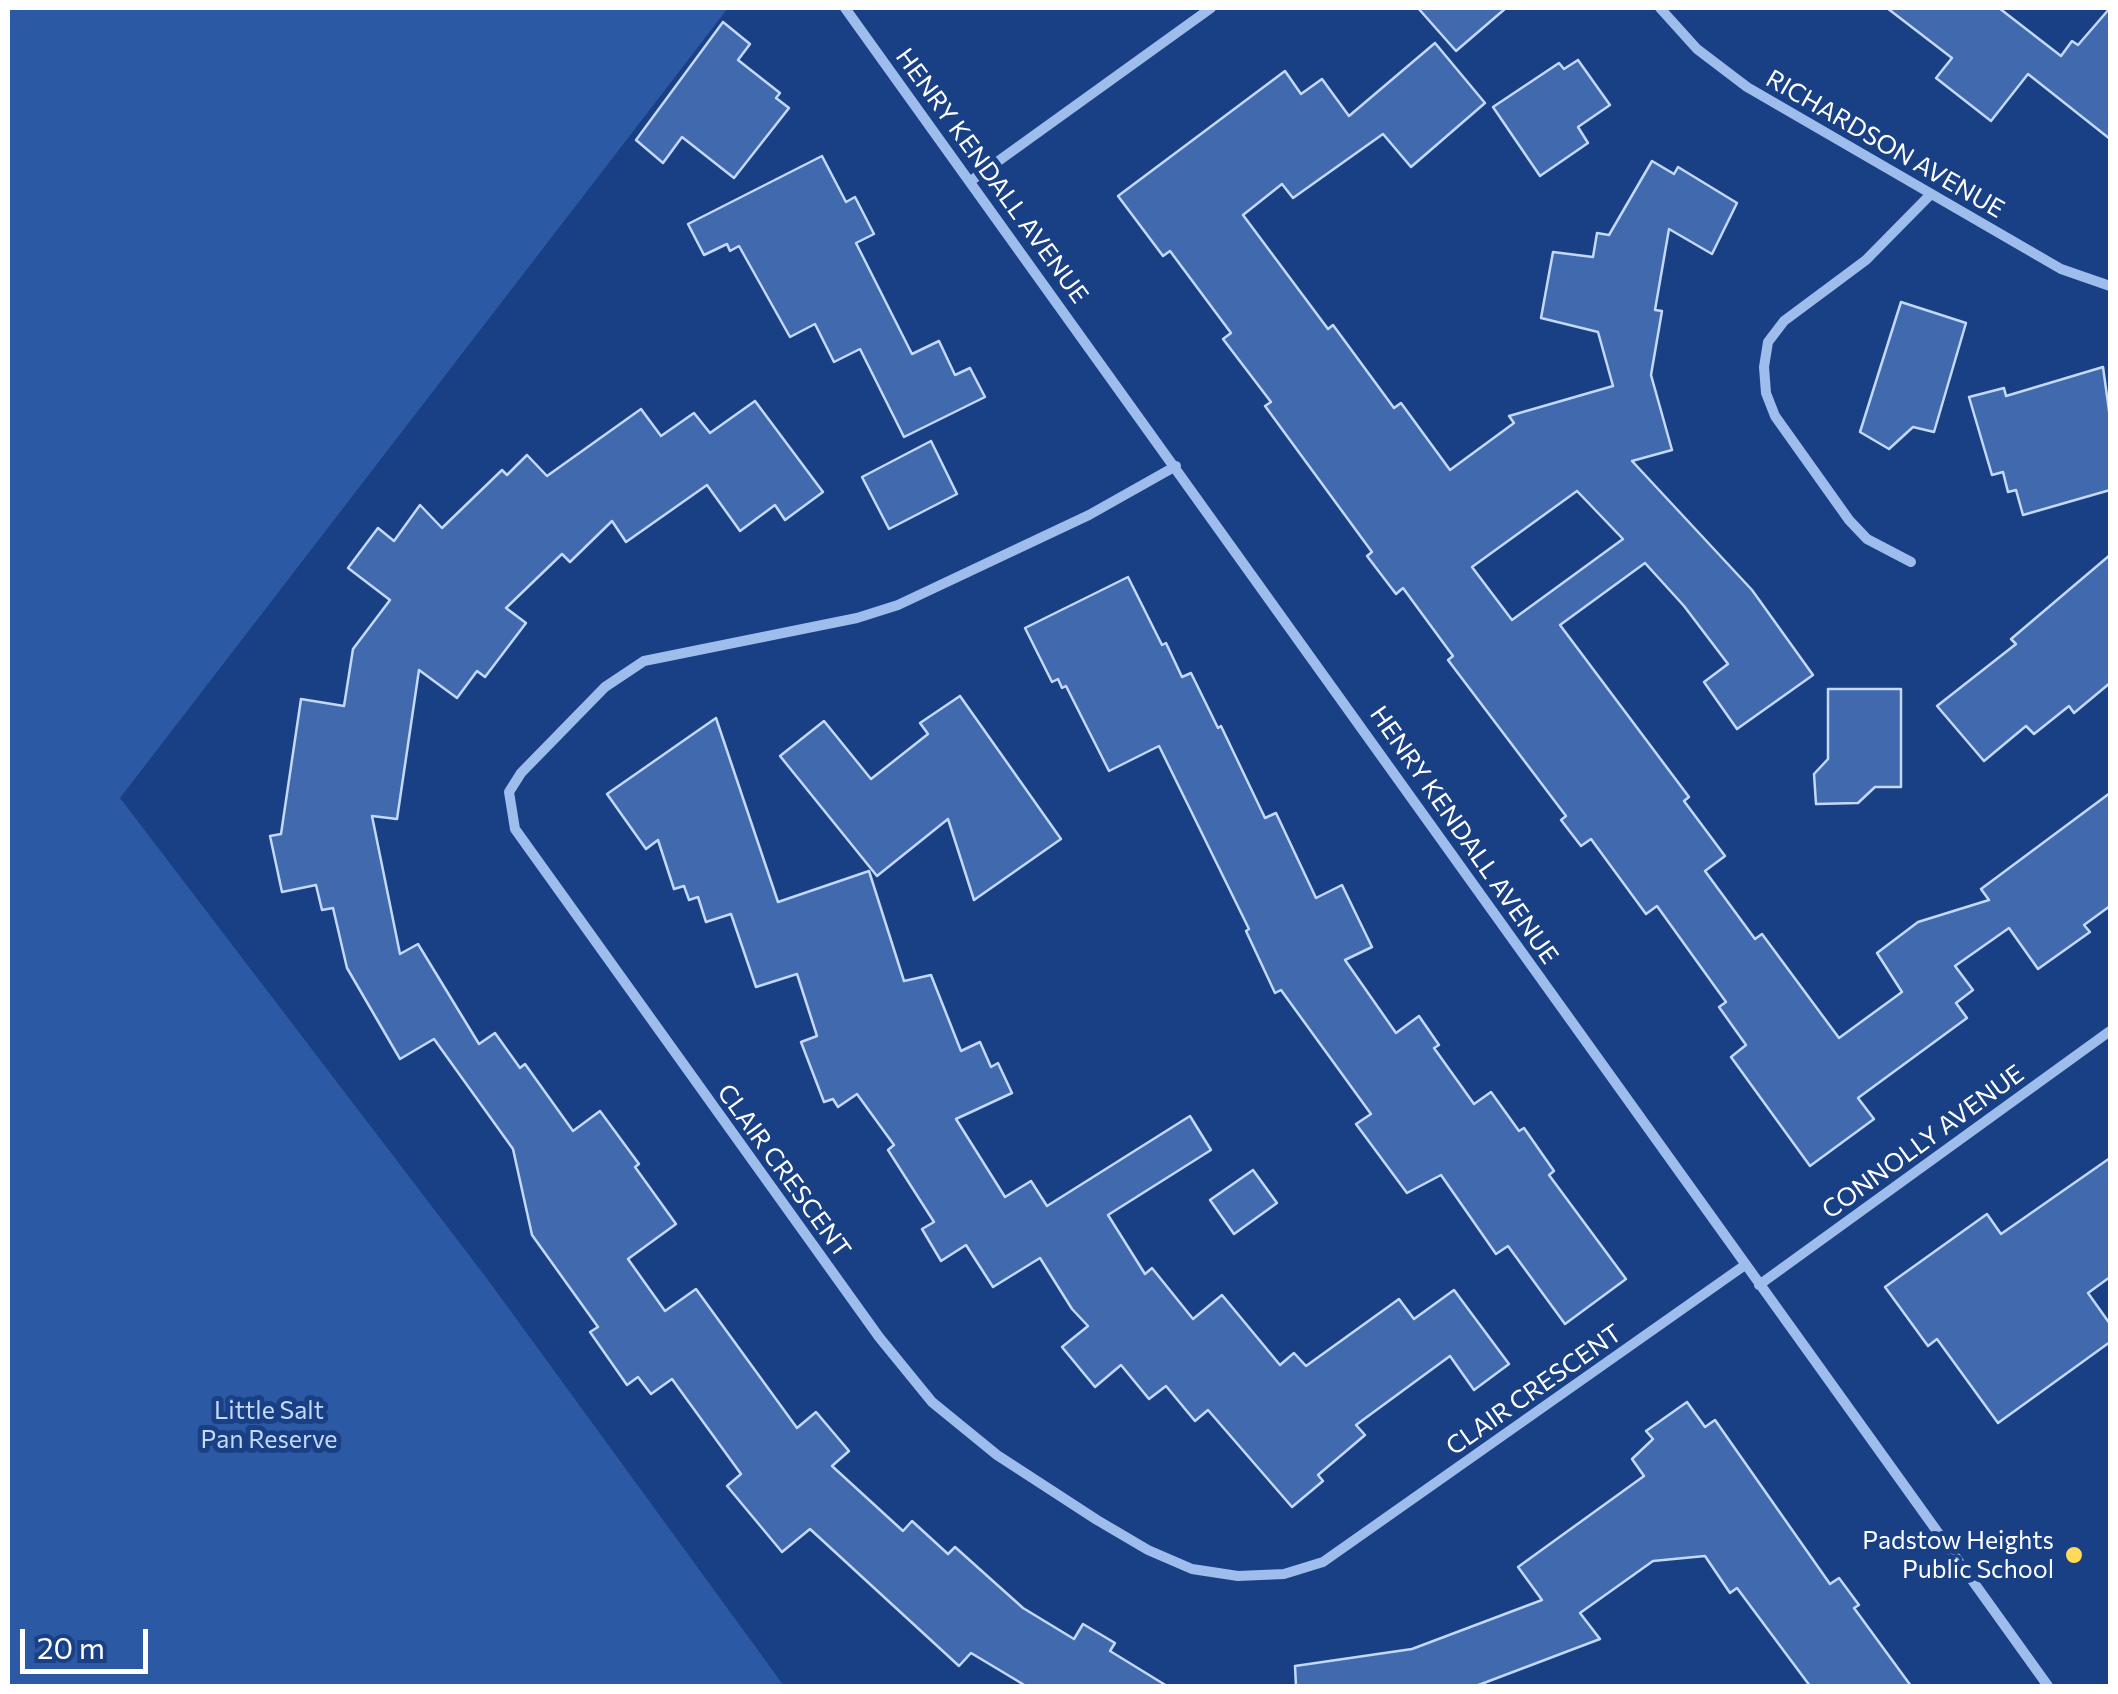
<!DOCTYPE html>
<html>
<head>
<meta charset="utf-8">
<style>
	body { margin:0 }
	#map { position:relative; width:2118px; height:1694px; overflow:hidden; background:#194085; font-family:Commissioner,sans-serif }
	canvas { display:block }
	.frame { position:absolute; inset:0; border:10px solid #fff; pointer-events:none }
	.scale { position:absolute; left:20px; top:1629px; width:128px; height:45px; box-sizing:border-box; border:5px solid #fff; border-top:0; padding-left:12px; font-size:30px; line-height:35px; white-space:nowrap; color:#fff; -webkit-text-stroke:8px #194085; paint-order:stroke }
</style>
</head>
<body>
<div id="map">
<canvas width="2118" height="1694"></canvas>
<div class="frame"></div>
<div class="scale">20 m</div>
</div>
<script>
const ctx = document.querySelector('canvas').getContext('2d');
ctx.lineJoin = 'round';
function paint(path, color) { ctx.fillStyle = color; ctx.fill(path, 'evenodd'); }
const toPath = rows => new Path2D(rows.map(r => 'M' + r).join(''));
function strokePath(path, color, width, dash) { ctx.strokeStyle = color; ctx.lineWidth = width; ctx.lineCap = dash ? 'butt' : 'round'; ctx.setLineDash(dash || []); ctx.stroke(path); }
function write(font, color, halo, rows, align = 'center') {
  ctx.font = font + ' Commissioner,sans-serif'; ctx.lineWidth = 10; ctx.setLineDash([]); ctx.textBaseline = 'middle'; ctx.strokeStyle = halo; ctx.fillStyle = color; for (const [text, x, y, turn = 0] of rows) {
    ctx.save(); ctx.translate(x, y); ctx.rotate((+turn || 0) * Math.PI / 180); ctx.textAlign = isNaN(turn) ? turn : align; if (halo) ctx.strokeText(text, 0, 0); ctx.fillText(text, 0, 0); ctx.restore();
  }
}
const green = toPath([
	[8,8,728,8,120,798,488,1280,784,1686,8,1686]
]);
const building = toPath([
	[1418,8,1506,8,1456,51,1418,8],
	[1887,8,1999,8,2061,56,2072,41,2078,45,2110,8,2110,139,2028,74,1991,121,1936,78,1952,58,1887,8],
	[723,22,750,44,738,60,780,93,776,98,789,108,734,178,682,137,663,163,636,140,723,22],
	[1435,43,1485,103,1411,167,1383,134,1293,198,1282,184,1243,215,1328,329,1333,325,1394,408,1401,403,1450,470,1514,423,1509,416,1613,386,1598,332,1541,318,1553,252,1593,257,1597,233,1609,235,1652,161,1674,174,1678,167,1737,203,1712,254,1669,229,1655,310,1662,311,1651,375,1672,450,1632,461,1752,590,1813,675,1737,729,1704,682,1728,664,1684,606,1645,563,1560,625,1689,797,1684,801,1725,856,1705,871,1755,939,1762,934,1839,1038,1902,992,1877,953,1918,922,1989,900,1981,889,2110,793,2110,906,2084,925,2090,932,2038,969,2009,928,1955,966,1973,990,1956,1003,1967,1018,1858,1098,1874,1119,1810,1166,1731,1057,1746,1045,1719,1007,1726,1002,1657,906,1646,914,1591,839,1581,846,1561,820,1566,816,1448,660,1453,656,1403,588,1396,594,1367,556,1372,552,1265,406,1271,402,1223,339,1231,333,1170,251,1163,256,1118,196,1285,71,1301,94,1322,79,1349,116,1435,43],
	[1577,491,1623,539,1512,620,1472,567,1577,491],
	[1578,60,1610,105,1578,127,1588,143,1540,176,1493,107,1559,63,1564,69,1578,60],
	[822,156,846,202,855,197,874,234,856,243,912,354,939,341,955,375,970,368,985,397,904,437,860,349,834,362,815,324,790,337,739,246,730,251,727,244,704,255,688,224,822,156],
	[1901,302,1966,323,1934,432,1913,427,1889,449,1860,432,1901,302],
	[2103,367,2110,418,2110,490,2023,515,2016,490,2008,492,2003,472,1992,475,1969,397,2004,388,2006,396,2103,367],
	[755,401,823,492,785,520,775,505,740,531,707,485,626,542,612,521,570,562,562,554,506,608,526,623,485,677,477,671,457,698,419,670,397,819,372,816,400,954,418,944,479,1044,495,1033,520,1068,525,1064,573,1131,600,1111,639,1164,635,1167,676,1224,628,1259,665,1311,696,1289,797,1428,816,1412,849,1451,832,1466,903,1531,912,1521,948,1554,955,1547,1023,1608,1074,1639,1083,1624,1115,1643,1110,1651,1167,1686,1026,1686,971,1653,959,1666,810,1529,782,1552,727,1486,741,1474,672,1379,651,1394,638,1377,627,1385,590,1332,598,1327,532,1235,513,1149,434,1039,400,1059,347,968,333,908,322,910,316,885,282,892,270,836,281,834,301,699,344,706,353,649,390,600,348,568,378,528,394,541,420,505,442,528,502,470,507,475,527,455,547,476,641,409,661,436,694,413,710,433,755,401],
	[931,441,957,494,889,529,862,477,931,441],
	[2110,555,2110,683,2074,713,2069,706,2034,734,2026,726,1984,761,1937,706,2016,644,2011,639,2110,555],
	[1128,577,1162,645,1166,643,1182,677,1191,673,1218,728,1221,726,1265,818,1276,813,1316,898,1342,885,1372,947,1345,960,1396,1033,1419,1016,1439,1045,1434,1048,1474,1104,1491,1092,1519,1131,1524,1128,1554,1171,1549,1175,1626,1279,1565,1324,1508,1246,1496,1254,1441,1175,1407,1193,1356,1124,1371,1114,1281,990,1275,993,1246,931,1249,929,1159,746,1109,771,1066,686,1062,688,1058,679,1052,682,1025,628,1128,577],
	[1828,689,1901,689,1901,787,1875,787,1858,803,1816,804,1814,774,1828,759,1828,689],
	[960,696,1061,839,974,900,948,819,877,876,780,756,824,721,871,779,928,734,920,723,960,696],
	[716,718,778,902,869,871,904,981,931,975,961,1051,980,1042,991,1067,998,1063,1012,1093,956,1119,1005,1197,1031,1181,1047,1206,1190,1116,1211,1150,1108,1215,1145,1274,1152,1268,1193,1319,1222,1295,1280,1365,1294,1353,1306,1366,1399,1299,1414,1319,1454,1290,1509,1364,1474,1390,1450,1356,1356,1425,1365,1435,1318,1475,1323,1481,1292,1507,1208,1410,1195,1421,1166,1386,1149,1399,1121,1365,1095,1387,1062,1347,1088,1326,1072,1309,1040,1258,993,1287,966,1245,941,1261,922,1229,934,1222,888,1150,894,1145,857,1094,838,1107,833,1099,824,1102,801,1042,817,1036,797,974,756,987,731,914,706,922,698,897,689,900,684,886,674,889,658,840,646,849,607,794,716,718],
	[2110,1158,2110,1277,2088,1293,2110,1324,2110,1342,1998,1423,1937,1339,1928,1346,1885,1287,1987,1214,2001,1234,2110,1158],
	[1253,1170,1277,1203,1234,1234,1210,1200,1253,1170],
	[1687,1402,1705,1427,1715,1420,1830,1584,1839,1578,1859,1605,1854,1608,1911,1686,1810,1686,1737,1588,1730,1593,1705,1556,1653,1561,1580,1613,1600,1639,1476,1686,1296,1686,1295,1666,1412,1649,1542,1600,1518,1567,1644,1476,1632,1459,1653,1439,1646,1431,1687,1402]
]);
const minor = toPath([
	[845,8,2048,1686],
	[1660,8,1697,49,1747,87,2061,269,2110,286],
	[972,180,1211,8],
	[1176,466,1089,515,898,605,857,618,644,661,605,687,521,773,509,792,515,829,879,1337,932,1402,997,1455,1097,1520,1148,1550,1192,1569,1238,1576,1284,1574,1323,1562,1745,1265],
	[1911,562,1867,539,1849,520,1775,416,1766,393,1764,367,1768,342,1784,321,1866,260,1931,194],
	[1759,1285,2110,1031]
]);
const markers = [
	[2074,1555,10,"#ffdb59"]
];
const streetNames = [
	["RICHARDSON AVENUE",1885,144,30],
	["HENRY KENDALL AVENUE",992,176,54],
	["HENRY KENDALL AVENUE",1464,835,55],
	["CONNOLLY AVENUE",1923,1142,-36],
	["CLAIR CRESCENT",784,1171,54],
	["CLAIR CRESCENT",1534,1390,-35]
];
const parkNames = [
	["Little Salt",269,1411],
	["Pan Reserve",269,1440]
];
const poiNames = [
	["Padstow Heights",2054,1541],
	["Public School",2054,1570]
];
paint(green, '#2c59a3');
paint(building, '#416aae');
strokePath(building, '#c4d8f9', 2.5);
strokePath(minor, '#9ebcec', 10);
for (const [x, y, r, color] of markers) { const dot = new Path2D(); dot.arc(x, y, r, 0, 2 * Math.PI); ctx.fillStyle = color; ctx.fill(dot); strokePath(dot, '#194085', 4); }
write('25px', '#fff', '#194085', streetNames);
write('25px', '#c4d8f9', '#194085', parkNames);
write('25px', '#fff', '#194085', poiNames, 'right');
</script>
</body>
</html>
